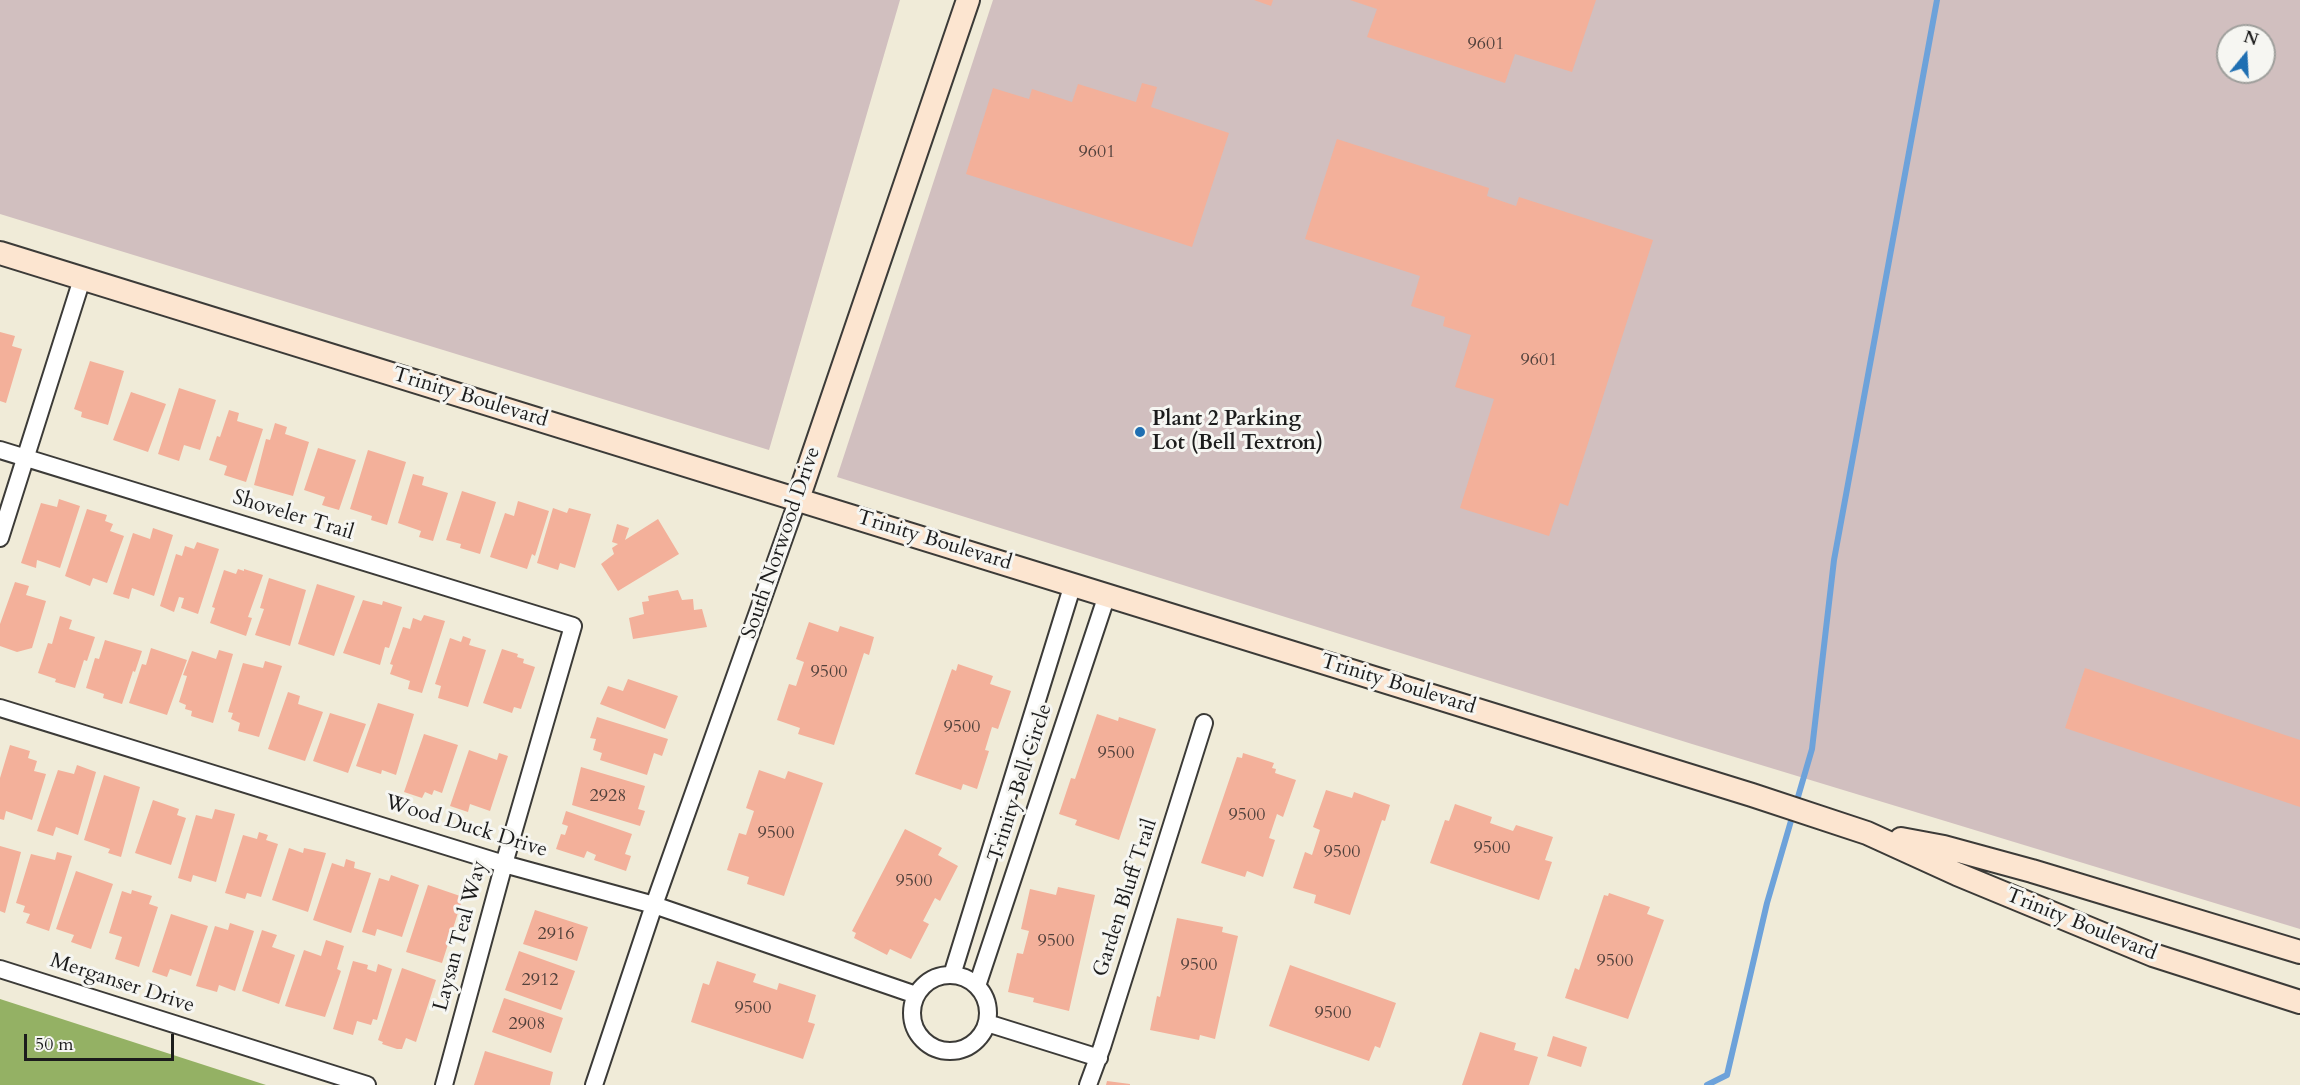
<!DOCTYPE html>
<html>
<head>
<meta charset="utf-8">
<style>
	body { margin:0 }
	#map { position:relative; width:2300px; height:1085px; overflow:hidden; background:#f0ebd8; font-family:Cardo,serif }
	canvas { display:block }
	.north { position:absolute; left:2216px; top:24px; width:60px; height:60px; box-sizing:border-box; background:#f6f6f2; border:2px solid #9f9f9c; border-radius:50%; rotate:18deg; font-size:16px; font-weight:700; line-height:24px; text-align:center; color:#1c1c1c }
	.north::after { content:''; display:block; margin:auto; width:21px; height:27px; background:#1f6fb2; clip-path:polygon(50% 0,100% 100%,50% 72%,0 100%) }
	.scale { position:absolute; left:24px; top:1034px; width:150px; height:27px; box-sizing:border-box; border:3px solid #1c1c1c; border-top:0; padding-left:8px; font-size:18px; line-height:21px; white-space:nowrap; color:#1c1c1c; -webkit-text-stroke:4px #f6f6f2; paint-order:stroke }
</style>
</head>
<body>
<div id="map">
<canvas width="2300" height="1085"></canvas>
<div class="north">N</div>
<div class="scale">50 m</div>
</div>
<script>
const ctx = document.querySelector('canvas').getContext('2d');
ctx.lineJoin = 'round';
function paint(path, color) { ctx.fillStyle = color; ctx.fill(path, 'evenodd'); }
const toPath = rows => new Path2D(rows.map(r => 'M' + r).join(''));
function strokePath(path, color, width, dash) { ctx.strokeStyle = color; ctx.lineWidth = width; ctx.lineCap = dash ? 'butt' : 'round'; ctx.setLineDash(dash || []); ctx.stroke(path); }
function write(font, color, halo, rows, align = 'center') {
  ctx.font = font + ' Cardo,serif'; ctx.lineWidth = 6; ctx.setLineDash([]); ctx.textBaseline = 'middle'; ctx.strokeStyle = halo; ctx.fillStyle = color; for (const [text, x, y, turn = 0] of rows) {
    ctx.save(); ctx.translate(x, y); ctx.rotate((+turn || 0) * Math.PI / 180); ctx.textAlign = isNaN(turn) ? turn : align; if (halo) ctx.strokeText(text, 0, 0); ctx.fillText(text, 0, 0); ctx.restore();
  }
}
const industrial = toPath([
	[0,0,900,0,769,450,0,214],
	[993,0,2300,0,2300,929,1692,744,837,477],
	[2228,36,2264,36,2264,72,2228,72]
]);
const forest = toPath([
	[0,999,266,1085,0,1085]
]);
const stream = toPath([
	[1707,1085,1727,1075,1767,903,1812,749,1834,560,1937,0]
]);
const building = toPath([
	[1254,0,1273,0,1271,6],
	[1350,0,1596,0,1572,72,1515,54,1505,83,1367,37,1377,9],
	[1142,83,1157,87,1151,107,1229,133,1192,247,966,174,993,88,1029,99,1032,89,1072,102,1078,84,1136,102],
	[1337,139,1489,188,1487,196,1516,206,1519,197,1653,240,1568,506,1560,503,1549,536,1460,508,1494,399,1455,387,1471,335,1443,326,1445,317,1411,306,1420,276,1305,239],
	[0,332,15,336,12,346,22,349,6,403,0,401],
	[90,361,124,371,108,425,81,417,82,412,74,409],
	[179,388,216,400,200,450,184,445,179,461,158,454],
	[131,392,166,404,148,452,113,440],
	[229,410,239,413,237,421,263,429,246,482,224,475,227,466,209,460,217,436,220,437],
	[275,423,287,427,285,434,309,442,293,496,254,485,266,439,270,440],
	[318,448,356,460,339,510,322,505,325,497,304,490],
	[368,450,406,462,387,525,371,520,372,516,350,509],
	[413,474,424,477,422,485,448,493,433,541,419,537,421,531,398,523],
	[462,491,496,502,480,554,460,548,461,544,446,540],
	[59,499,80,506,60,568,37,560,36,568,21,563,41,503,57,507],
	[518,501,549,511,535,556,532,554,527,569,490,557,505,513,514,516],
	[553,508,567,513,569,508,591,514,575,568,560,563,558,570,537,563],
	[87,509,107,515,105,521,113,524,110,531,124,536,107,583,93,578,90,586,65,576],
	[658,519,679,554,618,591,601,564,614,554,612,548,618,544,612,542,617,524,629,528,625,540],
	[153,528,173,535,154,596,132,588,129,599,113,594,133,533,150,539],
	[197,542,219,549,198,614,181,608,184,598,179,597,174,612,160,606,176,554,182,556,185,546,194,549],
	[238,569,244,571,244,569,263,575,248,617,252,618,246,636,210,623,215,608,212,607,224,570,236,574],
	[269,578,306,590,290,646,255,635,264,609,260,608],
	[15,582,29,586,26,595,46,601,32,648,17,652,0,646,0,624],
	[317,584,355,596,334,656,298,644],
	[678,590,682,600,693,599,694,610,702,609,707,627,633,639,629,618,644,614,642,602,649,601,648,596],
	[363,600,382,605,383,601,402,607,389,648,385,647,380,665,343,653],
	[424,615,445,621,422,693,408,689,410,681,390,674,393,665,390,664,403,627,410,629,413,618,421,621],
	[60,616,72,620,69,629,95,637,87,661,84,660,75,688,55,682,56,679,38,673,48,643,52,644],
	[809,622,838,632,840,626,874,637,869,655,864,653,834,745,798,734,800,728,777,720,789,684,796,686,804,662,796,659],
	[463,636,471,639,469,645,486,650,468,707,438,698,441,686,435,684,450,638,461,642],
	[105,640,142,651,135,672,133,671,122,704,103,698,104,694,86,688,95,658,99,659],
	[151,648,187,660,167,715,129,703,142,664,146,665],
	[502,649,518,654,517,657,524,659,523,663,535,667,521,709,514,707,512,713,483,703],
	[219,650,233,654,213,723,191,716,192,711,185,709,186,705,179,702,187,676,183,675,192,651,216,659],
	[265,661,282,666,259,737,238,731,240,723,231,719,233,713,228,712,243,663,263,668],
	[958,664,993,676,990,684,1011,691,998,729,992,727,985,750,989,751,977,789,963,784,961,790,915,774,952,669,956,671],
	[2085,668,2300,740,2300,807,2065,728],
	[628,679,678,696,665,729,600,704,608,686,623,691],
	[288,692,300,696,298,704,323,712,305,761,268,749],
	[378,703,414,714,396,775,382,770,381,774,356,766],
	[330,713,366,724,348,773,313,761],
	[1097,714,1118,721,1119,717,1156,729,1119,840,1075,825,1077,820,1059,814,1071,778,1075,779],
	[597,717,668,739,662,756,654,753,647,775,600,760,602,753,593,750,596,739,590,738],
	[424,734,458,745,442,793,434,790,432,795,425,792,422,798,404,792],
	[10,745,30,751,28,758,37,761,34,771,46,774,32,820,6,811,4,820,0,819,0,778],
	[469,750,497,760,499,753,508,756,490,811,470,804,468,812,450,806],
	[1243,753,1274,763,1272,768,1276,769,1275,773,1296,780,1283,817,1277,814,1269,838,1275,840,1263,877,1247,871,1245,877,1201,863,1237,757,1242,758],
	[77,765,96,772,78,835,56,827,53,836,37,831,58,770,74,774],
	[581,767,645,786,638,809,645,811,640,826,572,805],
	[759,770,785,779,788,771,823,783,784,896,747,884,749,877,727,870,739,833,746,835,754,811,746,808],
	[104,775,140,787,121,857,108,853,110,849,84,840],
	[1326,790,1352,798,1354,792,1390,805,1385,821,1382,820,1350,915,1314,903,1316,895,1293,888,1305,852,1312,855,1320,830,1313,827],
	[153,800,179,809,177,815,186,818,171,865,135,853],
	[1455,804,1492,817,1490,823,1513,831,1516,825,1553,837,1545,860,1552,862,1539,900,1430,863,1445,820,1449,821],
	[215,809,235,814,216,882,193,875,191,882,178,878,196,815,212,819],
	[566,811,632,834,625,854,631,856,626,871,594,860,596,855,587,851,584,858,556,849,561,834,565,835,568,826,562,824],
	[905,829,942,848,938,855,958,866,940,901,935,898,923,921,929,924,911,959,890,949,887,955,854,938,856,933,852,931],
	[259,832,268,835,266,840,278,844,261,897,247,893,245,899,225,893,243,835,257,839],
	[0,846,21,852,5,913,0,911],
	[289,848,303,853,304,848,326,853,308,912,272,900],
	[57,852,72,856,49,931,26,923,30,914,23,912,25,906,16,903,31,854,55,860],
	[346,859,355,862,354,868,371,873,351,933,313,920,332,863,344,867],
	[76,871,113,884,91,949,71,942,74,935,56,929],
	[391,875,419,885,402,937,377,929,375,936,362,932,379,878,389,881],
	[428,885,463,897,442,963,406,952],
	[1058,887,1095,895,1069,1011,1033,1002,1034,998,1008,992,1017,953,1023,954,1029,931,1021,929,1030,889,1056,895],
	[132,890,152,896,149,904,158,907,139,967,115,959,122,937,109,933,122,891,131,894],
	[1609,893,1650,907,1647,914,1664,920,1628,1019,1565,998,1575,968,1579,970,1604,895,1608,896],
	[535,910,588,927,577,961,523,944],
	[171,914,208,926,191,976,170,969,167,977,152,972],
	[1177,918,1223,927,1222,932,1238,936,1215,1039,1200,1035,1199,1040,1150,1030,1157,996,1160,997],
	[230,923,254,931,235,991,219,985,217,992,196,986,215,926,228,930],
	[262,930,277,935,272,947,295,955,279,1004,242,991],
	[326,940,344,946,337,969,341,971,325,1017,285,1006,304,950,321,956],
	[519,951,575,971,561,1010,505,990],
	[353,961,368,965,367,969,376,972,378,964,392,969,377,1020,373,1019,371,1025,357,1021,353,1035,333,1029],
	[717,961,756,974,753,982,777,990,779,983,816,995,808,1022,815,1024,803,1059,691,1022,703,983,709,985],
	[1290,965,1396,1003,1380,1048,1375,1046,1369,1061,1269,1026],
	[402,968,436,980,416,1042,406,1038,402,1049,397,1049,382,1044,383,1042,378,1040],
	[504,998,563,1018,551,1053,492,1032],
	[1480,1032,1516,1043,1514,1050,1538,1057,1529,1085,1462,1085],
	[1553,1036,1587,1047,1581,1067,1547,1056],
	[485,1051,553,1072,550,1085,474,1085],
	[1107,1081,1130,1084,1130,1085,1106,1085]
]);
const street = toPath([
	[0,450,573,626,504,864,444,1085],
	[0,538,82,279],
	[0,708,504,864,654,905,916,995],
	[0,969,367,1085],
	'912 1013a38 38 0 1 1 76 0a38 38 0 1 1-76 0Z',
	[952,975,1073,584],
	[977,986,1107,595],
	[987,1023,1099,1058],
	[594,1085,654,905,798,499],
	[1088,1085,1102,1047,1204,723]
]);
const secondary = toPath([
	[0,253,1752,795,1867,833,1957,874,2153,955,2300,1002],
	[798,499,968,0],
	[1901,839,1944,847,2032,871,2300,952]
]);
const markers = [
	[1140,432,6,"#1f6fb2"]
];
const numberNames = [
	["9601",1486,45],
	["9601",1097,153],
	["9601",1539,361],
	["9500",829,673],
	["9500",962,728],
	["9500",1116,754],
	["2928",608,797],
	["9500",1247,816],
	["9500",776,834],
	["9500",1492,849],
	["9500",1342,853],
	["9500",914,882],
	["2916",556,935],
	["9500",1056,942],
	["9500",1615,962],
	["9500",1199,966],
	["2912",540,981],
	["9500",753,1009],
	["9500",1333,1014],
	["2908",527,1025]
];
const streetNames = [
	["Trinity Boulevard",470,398,17],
	["Shoveler Trail",293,516,17],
	["Trinity Boulevard",934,541,17],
	["South Norwood Drive",782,543,-71],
	["Trinity Boulevard",1398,685,17],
	["Trinity Bell Circle",1021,783,-72],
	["Wood Duck Drive",466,827,17],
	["Garden Bluff Trail",1126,898,-72],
	["Trinity Boulevard",2081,925,22],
	["Laysan Teal Way",461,936,-75],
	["Merganser Drive",122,984,18]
];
const poiNames = [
	["Plant 2 Parking",1152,420],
	["Lot (Bell Textron)",1152,444]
];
paint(industrial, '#d1bfbf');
paint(forest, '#94b164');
strokePath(stream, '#6da2da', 6);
paint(building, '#f3b09a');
strokePath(street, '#3c3b38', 20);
strokePath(secondary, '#3c3b38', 26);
strokePath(street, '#fff', 16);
strokePath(secondary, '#fce5d0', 22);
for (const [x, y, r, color] of markers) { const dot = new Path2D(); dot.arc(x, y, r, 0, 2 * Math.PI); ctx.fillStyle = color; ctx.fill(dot); strokePath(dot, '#f6f6f2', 2); }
write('18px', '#52413c', null, numberNames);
write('21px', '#1c1c1c', '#f6f6f2', streetNames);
write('bold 21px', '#1c1c1c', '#f6f6f2', poiNames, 'left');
</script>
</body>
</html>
